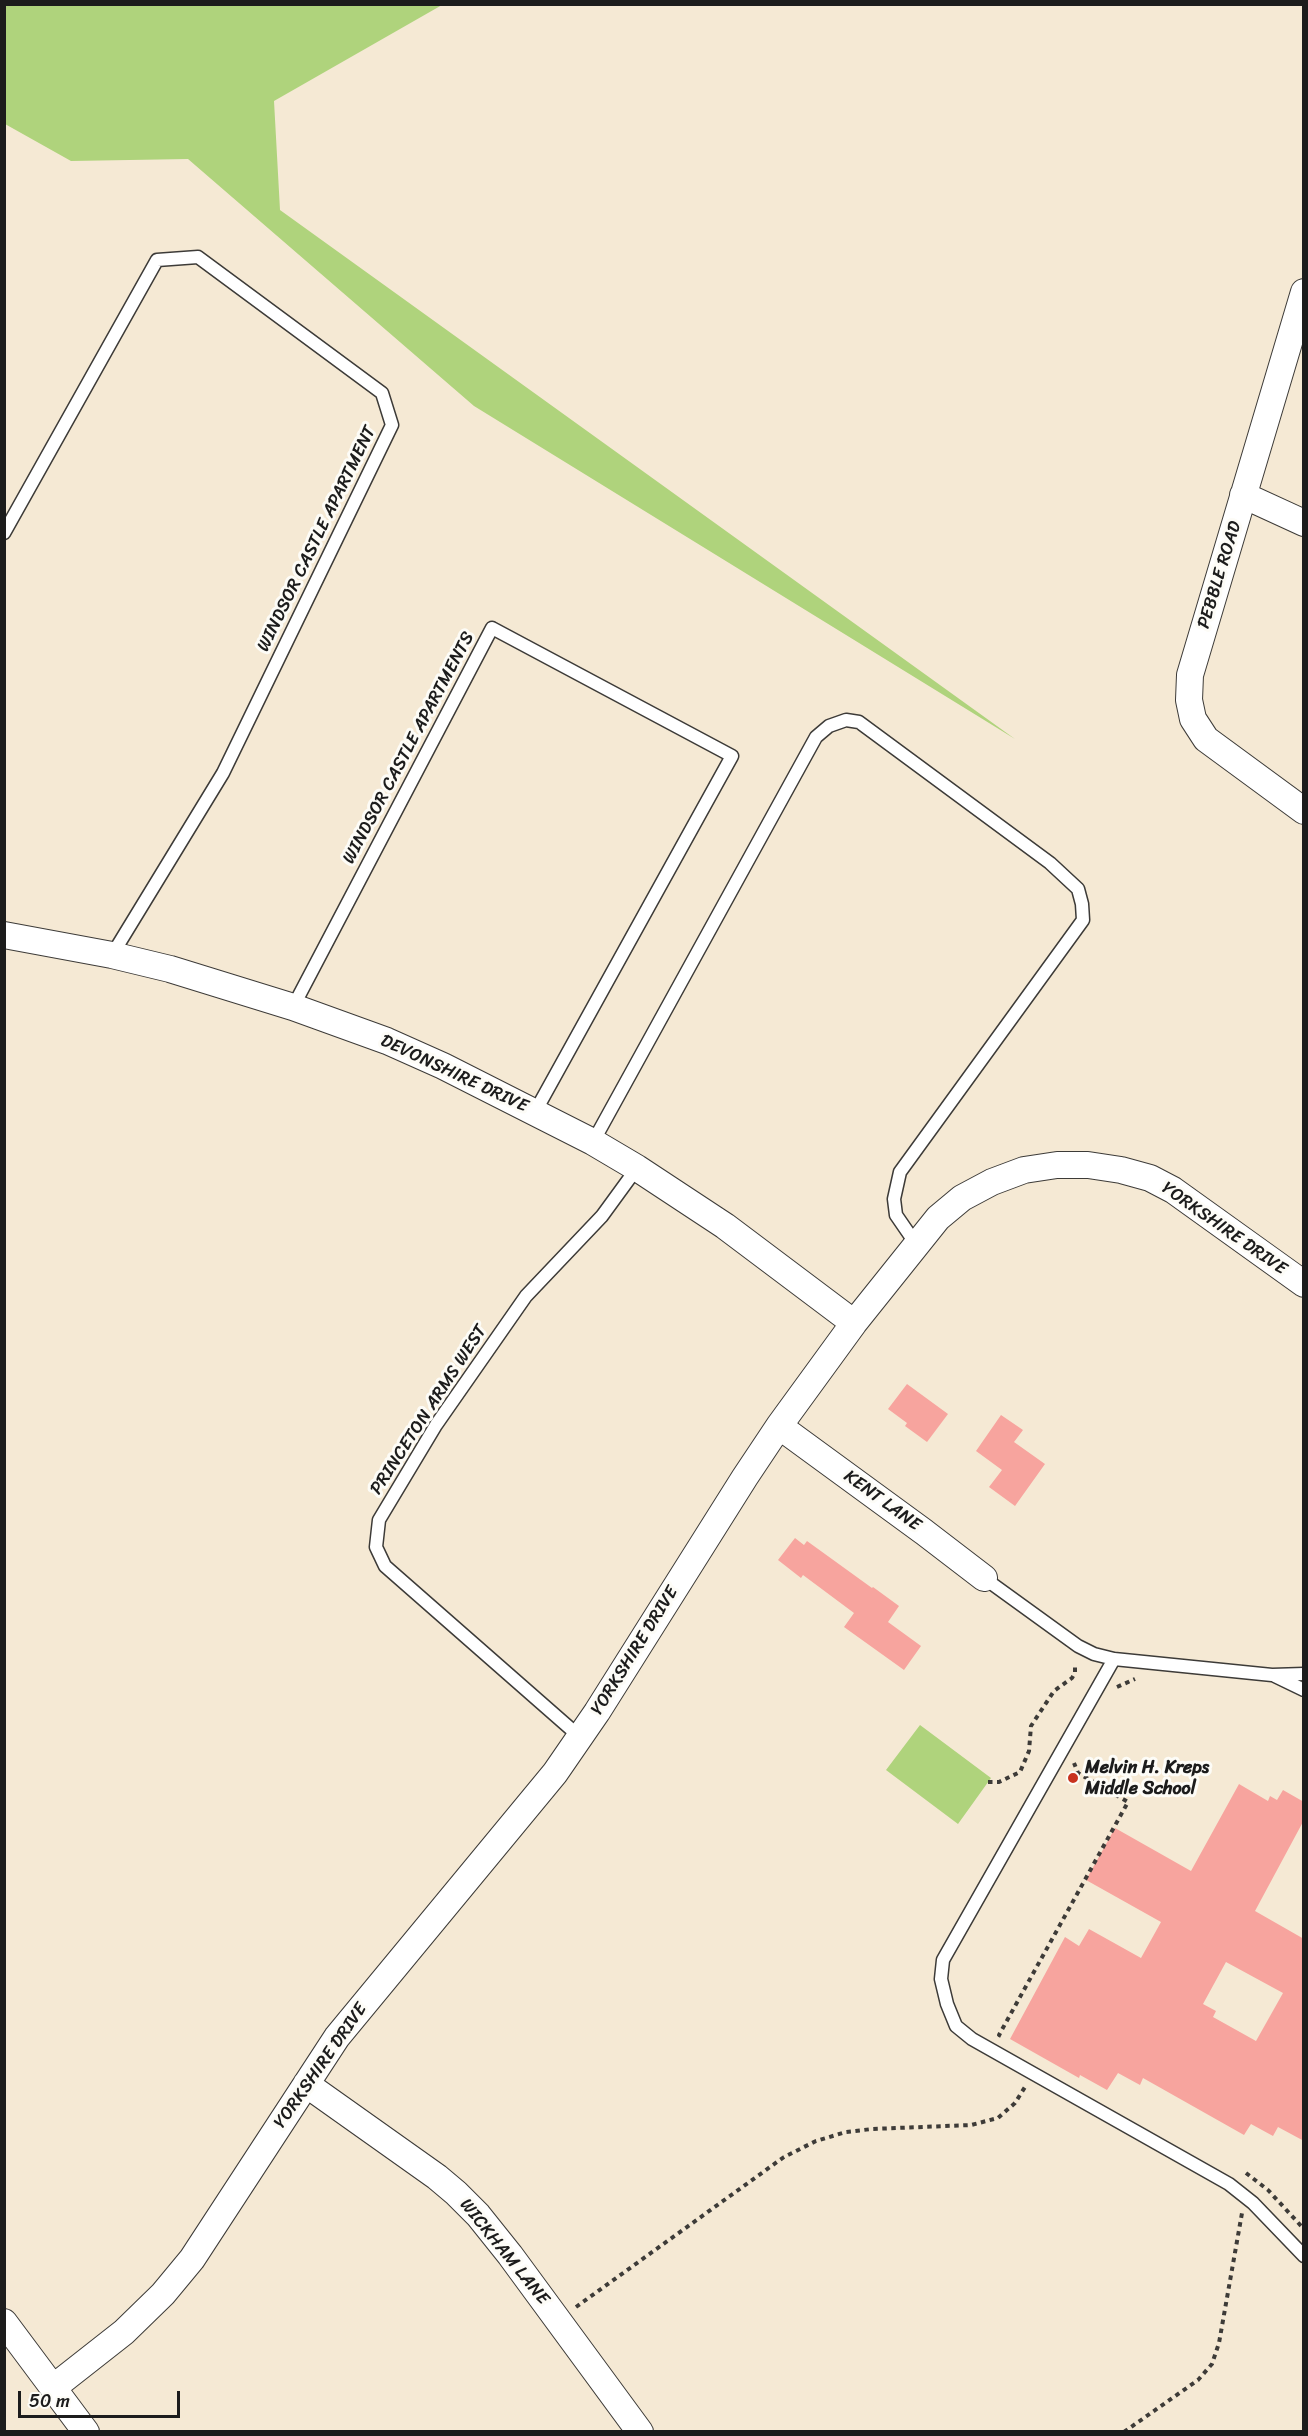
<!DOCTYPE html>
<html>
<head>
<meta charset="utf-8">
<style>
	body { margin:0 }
	#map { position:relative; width:1308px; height:2436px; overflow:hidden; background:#f5e9d4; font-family:Sriracha,sans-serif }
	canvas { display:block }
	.frame { position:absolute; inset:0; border:6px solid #1c1c1c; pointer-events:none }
	.scale { position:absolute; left:18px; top:2391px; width:162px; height:27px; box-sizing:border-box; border:3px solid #1c1c1c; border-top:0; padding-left:8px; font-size:18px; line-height:21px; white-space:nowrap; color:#1c1c1c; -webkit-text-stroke:4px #fdfcf7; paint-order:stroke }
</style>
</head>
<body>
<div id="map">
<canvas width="1308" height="2436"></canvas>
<div class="frame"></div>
<div class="scale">50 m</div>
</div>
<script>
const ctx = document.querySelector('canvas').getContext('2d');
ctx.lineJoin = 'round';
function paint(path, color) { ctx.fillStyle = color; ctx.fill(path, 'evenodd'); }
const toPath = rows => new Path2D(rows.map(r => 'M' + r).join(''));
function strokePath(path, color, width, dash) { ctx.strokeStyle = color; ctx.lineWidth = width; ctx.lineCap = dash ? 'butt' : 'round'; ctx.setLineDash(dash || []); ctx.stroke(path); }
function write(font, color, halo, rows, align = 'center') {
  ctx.font = font + ' Sriracha,sans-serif'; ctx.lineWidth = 6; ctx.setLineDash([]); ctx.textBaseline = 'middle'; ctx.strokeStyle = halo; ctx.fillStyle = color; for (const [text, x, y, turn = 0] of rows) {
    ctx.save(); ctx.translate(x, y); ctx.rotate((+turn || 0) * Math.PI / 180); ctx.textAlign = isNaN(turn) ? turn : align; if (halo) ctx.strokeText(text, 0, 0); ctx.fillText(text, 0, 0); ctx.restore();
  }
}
const green = toPath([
	[5,4,442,5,274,101,280,210,1015,739,474,406,188,159,71,161,5,124],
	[920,1725,991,1778,958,1824,886,1770]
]);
const building = toPath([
	[907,1384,948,1414,927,1442,905,1426,907,1423,888,1409],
	[1001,1415,1023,1430,1014,1442,1045,1464,1015,1506,989,1487,1002,1470,976,1451],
	[795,1538,804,1545,807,1541,872,1588,873,1587,899,1606,888,1622,921,1646,904,1670,844,1627,854,1613,803,1575,801,1578,778,1560],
	[1239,1784,1268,1801,1270,1796,1277,1800,1283,1790,1304,1802,1304,1820,1255,1911,1304,1939,1304,2141,1278,2127,1273,2136,1251,2124,1244,2135,1143,2078,1140,2085,1118,2073,1107,2090,1080,2075,1079,2078,1010,2039,1065,1937,1079,1946,1089,1929,1141,1958,1161,1922,1086,1880,1115,1828,1191,1871],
	[1226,1962,1283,1993,1256,2041,1213,2017,1216,2011,1203,2004]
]);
const path = toPath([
	[1117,1687,1135,1679],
	[988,1782,999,1782,1020,1772,1029,1751,1031,1726,1054,1691,1072,1678,1075,1673,1075,1664],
	[1001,2036,999,2035,1128,1802,1078,1773,1074,1763],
	[1246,2173,1268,2190,1303,2228],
	[576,2307,784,2157,816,2141,846,2132,872,2129,971,2125,998,2118,1015,2103,1025,2087],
	[1124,2432,1198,2380,1212,2364,1219,2343,1242,2213]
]);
const service = toPath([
	[4,533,157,260,198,257,382,393,392,425,223,773,112,955],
	[293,1007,492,628,732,756,535,1112],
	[593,1142,816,737,829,726,846,720,859,722,1050,863,1078,889,1082,904,1083,920,900,1172,894,1199,896,1215,916,1244],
	[984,1578,1078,1646,1094,1654,1114,1659,1272,1675,1304,1674],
	[1114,1659,943,1960,941,1979,947,2004,956,2026,972,2039,1229,2184,1253,2203,1304,2256],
	[1275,1676,1304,1690],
	[580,1737,385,1566,376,1547,379,1520,436,1425,526,1296,602,1216,637,1168]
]);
const minor = toPath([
	[1304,292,1190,675,1189,700,1193,719,1206,739,1304,811],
	[1243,495,1304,523],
	[4,935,112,955,170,969,293,1007,387,1041,443,1066,593,1142,637,1168,725,1226,854,1323],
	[779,1426,924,1532,984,1578],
	[306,2084,437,2177,456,2193,478,2215,510,2255,640,2432],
	[4,2322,86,2432],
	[54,2387,124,2332,163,2294,192,2259,337,2037,555,1773,597,1712,745,1477,779,1426,854,1323,938,1218,962,1198,992,1182,1024,1170,1057,1165,1088,1165,1121,1170,1150,1178,1173,1190,1304,1284]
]);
const markers = [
	[1073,1778,6,"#c8321e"]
];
const streetNames = [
	["WINDSOR CASTLE APARTMENT",317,539,-64],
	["PEBBLE ROAD",1220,575,-73],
	["WINDSOR CASTLE APARTMENTS",409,748,-62],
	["DEVONSHIRE DRIVE",454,1074,25],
	["YORKSHIRE DRIVE",1224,1229,35],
	["PRINCETON ARMS WEST",429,1410,-57],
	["KENT LANE",882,1501,36],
	["YORKSHIRE DRIVE",635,1651,-58],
	["YORKSHIRE DRIVE",321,2066,-55],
	["WICKHAM LANE",504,2252,51]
];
const poiNames = [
	["Melvin H. Kreps",1085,1768],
	["Middle School",1085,1789]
];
paint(green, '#afd37c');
paint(building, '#f7a49e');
strokePath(service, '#3d3b38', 15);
strokePath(minor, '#3d3b38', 28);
strokePath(path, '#3d3b38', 4, [4.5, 4.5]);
strokePath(service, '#fff', 12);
strokePath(minor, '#fff', 26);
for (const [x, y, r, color] of markers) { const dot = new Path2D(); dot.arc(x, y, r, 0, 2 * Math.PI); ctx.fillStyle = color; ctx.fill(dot); strokePath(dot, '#fdfcf7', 2); }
write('18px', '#1c1c1c', '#fdfcf7', streetNames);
write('bold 18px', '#1c1c1c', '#fdfcf7', poiNames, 'left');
</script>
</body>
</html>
